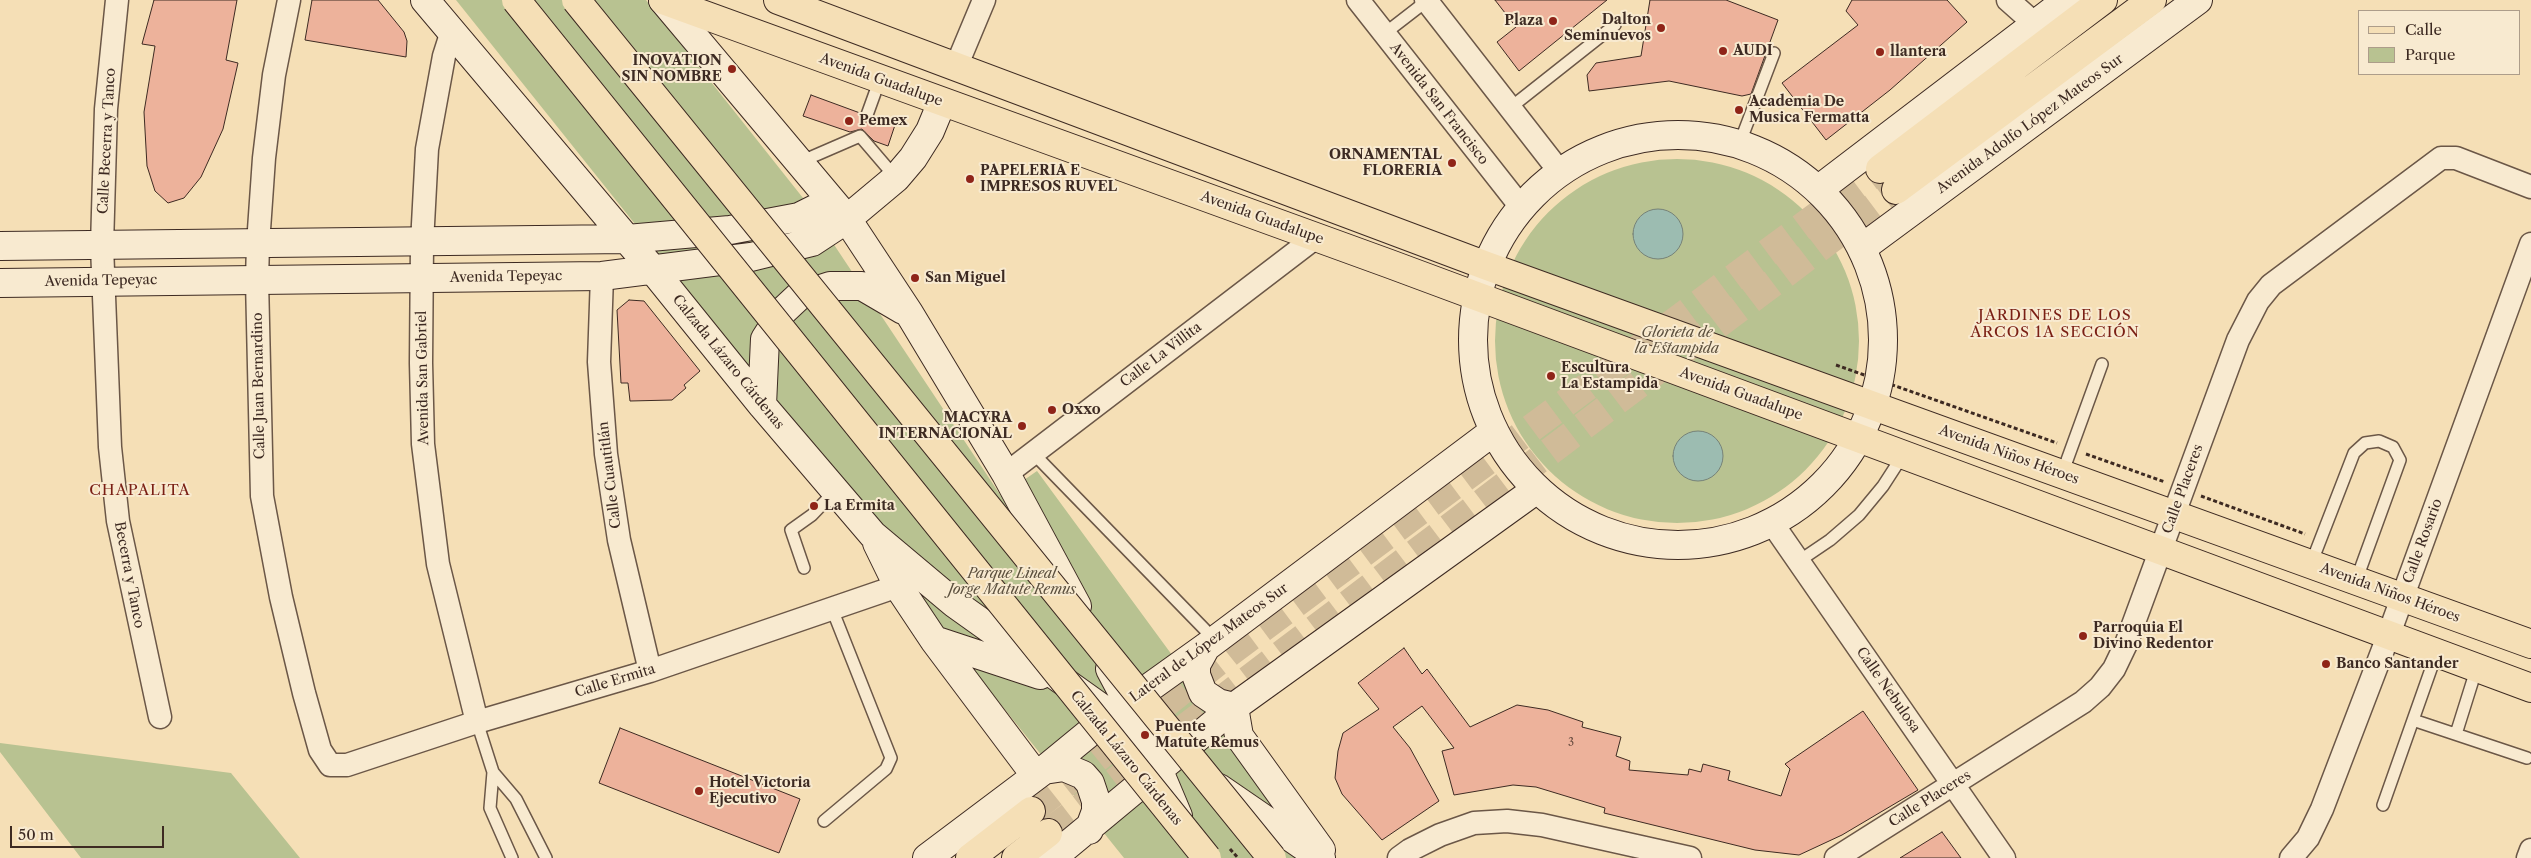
<!DOCTYPE html>
<html>
<head>
<meta charset="utf-8">
<style>
	body { margin:0 }
	#map { position:relative; width:2531px; height:858px; overflow:hidden; background:#f5dfb6; font-family:"Libre Caslon Text",serif }
	canvas { display:block }
	.legend { position:absolute; left:2358px; top:10px; width:162px; height:65px; box-sizing:border-box; background:#f8ead0; border:1px solid #ad9d8a; margin:0; padding:6px 9px; list-style:none; font-size:15px; color:#3d2a22 }
	.legend li { display:flex; align-items:center; gap:10px; height:25px }
	.legend b { width:25px; border:1px solid #ad9d8a }
	.scale { position:absolute; left:10px; top:826px; width:154px; height:22px; box-sizing:border-box; border:2px solid #3d2a22; border-top:0; padding-left:6px; font-size:15px; line-height:18px; white-space:nowrap; color:#3d2a22; -webkit-text-stroke:4px #f8ead0; paint-order:stroke }
</style>
</head>
<body>
<div id="map">
<canvas width="2531" height="858"></canvas>
<ul class="legend">
<li><b style="height:6px;background:#f5dfb6"></b>Calle</li>
<li><b style="height:14px;background:#b8c291"></b>Parque</li>
</ul>
<div class="scale">50 m</div>
</div>
<script>
const ctx = document.querySelector('canvas').getContext('2d');
ctx.lineJoin = 'round';
function paint(path, color) { ctx.fillStyle = color; ctx.fill(path, 'evenodd'); }
const toPath = rows => new Path2D(rows.map(r => 'M' + r).join(''));
function strokePath(path, color, width, dash) { ctx.strokeStyle = color; ctx.lineWidth = width; ctx.lineCap = dash ? 'butt' : 'round'; ctx.setLineDash(dash || []); ctx.stroke(path); }
function write(font, color, halo, rows, align = 'center') {
  ctx.font = font + ' "Libre Caslon Text",serif'; ctx.lineWidth = 4; ctx.setLineDash([]); ctx.textBaseline = 'middle'; ctx.strokeStyle = halo; ctx.fillStyle = color; for (const [text, x, y, turn = 0] of rows) {
    ctx.save(); ctx.translate(x, y); ctx.rotate((+turn || 0) * Math.PI / 180); ctx.textAlign = isNaN(turn) ? turn : align; if (halo) ctx.strokeText(text, 0, 0); ctx.fillText(text, 0, 0); ctx.restore();
  }
}
const green = toPath([
	[456,0,646,0,803,198,1001,496,1037,471,1321,858,1124,858,917,600,806,438],
	'1495 341a182 182 0 1 1 364 0a182 182 0 1 1-364 0Z',
	[0,743,231,773,300,858,81,858,0,752]
]);
const water = toPath([
	'1633 234a25 25 0 1 1 50 0a25 25 0 1 1-50 0Z',
	'1673 456a25 25 0 1 1 50 0a25 25 0 1 1-50 0Z'
]);
const building = toPath([
	[154,0,237,0,226,60,238,63,223,129,201,177,184,198,168,203,155,191,147,166,144,112,155,46,142,44,154,0],
	[312,0,378,0,404,32,407,41,406,57,305,40,312,0],
	[1495,0,1607,0,1519,71,1497,42,1516,27,1495,0],
	[1650,0,1726,0,1778,20,1751,94,1742,96,1669,81,1589,91,1587,75,1596,63,1641,56,1650,0],
	[1852,0,1947,0,1967,22,1890,90,1826,140,1782,83,1858,25,1846,11,1852,0],
	[811,95,860,113,861,119,865,122,871,121,874,118,895,125,888,146,874,141,862,129,850,132,803,116,811,95],
	[629,300,644,301,700,371,684,385,686,388,672,400,630,401,628,383,621,383,617,310,629,300],
	[1404,648,1422,674,1427,669,1470,727,1517,705,1548,710,1583,722,1582,727,1621,737,1616,756,1630,761,1629,770,1688,775,1689,769,1701,772,1703,764,1730,771,1728,780,1781,796,1790,769,1785,764,1863,711,1918,790,1842,835,1799,855,1755,850,1604,813,1605,808,1536,787,1513,785,1454,795,1442,751,1454,748,1422,706,1393,727,1410,748,1439,801,1382,840,1342,794,1335,778,1338,751,1343,733,1379,709,1358,683,1404,648],
	[620,728,800,799,779,853,599,783,620,728],
	[1942,832,1961,858,1900,858,1942,832]
]);
const primaryTunnel = toPath([
	[1031,811,1229,653,1880,169],
	[1048,833,1246,681,1896,190]
]);
const path = toPath([
	[1836,365,2057,443],
	[2086,454,2165,482],
	[2201,496,2305,534],
	[1230,849,1238,858]
]);
const lane = toPath([
	[1384,34,1428,0],
	[1510,108,1615,25],
	[867,115,880,79],
	[1739,145,1774,53],
	[800,162,860,136,896,178],
	[1033,453,1215,640],
	[2062,474,2102,364],
	[1799,561,1830,540,1859,515,1883,486,1903,455],
	[2311,564,2354,453,2365,443,2379,441,2393,447,2400,460,2356,581],
	[804,568,791,530,812,515,835,491],
	[2413,720,2527,758],
	[477,722,493,772,516,799,546,858],
	[2456,734,2477,667],
	[493,772,490,808,512,858],
	[2383,805,2437,652],
	[824,821,886,769,891,758,832,609]
]);
const street = toPath([
	[117,0,106,109,102,246,110,447,118,521,160,717],
	[289,0,274,75,264,158,258,244,257,280,262,496,281,597,304,693,320,750,330,765,347,765,477,722,650,671,898,586],
	[1358,0,1521,207],
	[1426,0,1560,172],
	[2008,0,2035,24],
	[452,31,444,56,427,149,422,243,421,363,423,444,438,564,477,722],
	[956,67,984,0],
	[602,276,599,362,606,454,619,540,650,671],
	[1006,474,1316,237],
	[1772,523,2004,858],
	[1399,858,1410,850,1440,835,1474,823,1507,821,1542,825,1690,858],
	[1836,858,2083,702,2100,687,2114,669,2126,644,2238,340,2258,301,2271,285,2441,158,2456,158,2531,187],
	[2291,858,2308,838,2322,809,2389,634,2531,244],
	[2528,858,2531,850]
]);
const secondary = toPath([
	[425,0,653,270,762,405,873,535,954,603,1111,715,1159,771,1178,816],
	[663,0,847,219,909,313,1006,474,1077,606],
	'1473 340a205 205 0 1 1 410 0a205 205 0 1 1-410 0Z',
	[1818,190,2067,0],
	[0,246,627,239,730,230,799,217,831,201],
	[1862,248,2198,0],
	[0,283,602,276,751,257,812,242,847,219,896,178,913,158,930,131,942,102],
	[762,405,765,339,783,311,799,296,830,286,862,286,903,310],
	[877,543,898,586,934,640,1036,776],
	[934,640,1040,675],
	[1206,647,1196,665,1196,675,1203,693,1218,703,1234,707,1239,736,1321,850],
	[1110,669,1128,703,1162,743],
	[1044,770,1064,767,1083,775,1090,783,1096,801,1096,811,1089,830],
	[1219,788,1321,858],
	[927,858,1044,770,1111,715,1206,647,1494,431],
	[1052,858,1234,707,1537,489]
]);
const primary = toPath([
	[663,0,1390,264,2531,688],
	[778,0,1487,266,2531,644],
	[1880,169,2103,0],
	[1896,190,2152,0],
	[970,858,1031,811],
	[1016,858,1048,833]
]);
const highwayBridge = toPath([
	[516,0,1207,858],
	[576,0,1272,858]
]);
const markers = [
	[1553,21,5,"#8f2418"],
	[1661,28,5,"#8f2418"],
	[1723,51,5,"#8f2418"],
	[1880,52,5,"#8f2418"],
	[732,69,5,"#8f2418"],
	[1739,110,5,"#8f2418"],
	[849,121,5,"#8f2418"],
	[1452,163,5,"#8f2418"],
	[970,179,5,"#8f2418"],
	[915,278,5,"#8f2418"],
	[1551,376,5,"#8f2418"],
	[1052,410,5,"#8f2418"],
	[1022,426,5,"#8f2418"],
	[814,506,5,"#8f2418"],
	[2083,636,5,"#8f2418"],
	[2326,664,5,"#8f2418"],
	[1145,735,5,"#8f2418"],
	[699,791,5,"#8f2418"]
];
const numberNames = [
	["3",1571,743]
];
const poiNames = [
	["Dalton",1651,20,"right"],
	["Seminuevos",1651,36,"right"],
	["Plaza",1543,21,"right"],
	["AUDI",1733,51],
	["llantera",1890,52],
	["INOVATION",722,61,"right"],
	["SIN NOMBRE",722,77,"right"],
	["Academia De",1749,102],
	["Musica Fermatta",1749,118],
	["Pemex",859,121],
	["ORNAMENTAL",1442,155,"right"],
	["FLORERIA",1442,171,"right"],
	["PAPELERIA E",980,171],
	["IMPRESOS RUVEL",980,187],
	["San Miguel",925,278],
	["Escultura",1561,368],
	["La Estampida",1561,384],
	["Oxxo",1062,410],
	["MACYRA",1012,418,"right"],
	["INTERNACIONAL",1012,434,"right"],
	["La Ermita",824,506],
	["Parroquia El",2093,628],
	["Divino Redentor",2093,644],
	["Banco Santander",2336,664],
	["Puente",1155,727],
	["Matute Remus",1155,743],
	["Hotel Victoria",709,783],
	["Ejecutivo",709,799]
];
const streetNames = [
	["Avenida Guadalupe",881,80,20],
	["Avenida San Francisco",1439,104,52],
	["Avenida Adolfo López Mateos Sur",2030,124,-36],
	["Calle Becerra y Tanco",107,141,-87],
	["Avenida Guadalupe",1262,218,20],
	["Avenida Tepeyac",506,277,-1],
	["Avenida Tepeyac",101,281,-1],
	["Calle La Villita",1161,355,-37],
	["Calzada Lázaro Cárdenas",728,362,51],
	["Avenida San Gabriel",423,378,-91],
	["Calle Juan Bernardino",259,386,-91],
	["Avenida Guadalupe",1741,394,20],
	["Avenida Niños Héroes",2009,455,20],
	["Calle Cuautitlán",610,475,-97],
	["Calle Placeres",2183,489,-70],
	["Calle Rosario",2423,541,-70],
	["Becerra y Tanco",129,575,79],
	["Avenida Niños Héroes",2390,593,20],
	["Lateral de López Mateos Sur",1209,643,-36],
	["Calle Ermita",615,681,-17],
	["Calle Nebulosa",1888,690,55],
	["Calzada Lázaro Cárdenas",1126,758,51],
	["Calle Placeres",1930,799,-32]
];
const parkNames = [
	["Glorieta de",1677,333],
	["la Estampida",1677,349],
	["Parque Lineal",1012,574],
	["Jorge Matute Remus",1012,590]
];
const neighbourhoodNames = [
	["JARDINES DE LOS",2055,316],
	["ARCOS 1A SECCIÓN",2055,333],
	["CHAPALITA",140,491]
];
paint(green, '#b8c291');
paint(water, '#9cbcb1');
strokePath(water, '#768278', 1);
paint(building, '#edb29b');
strokePath(building, '#3d2a22', 1);
strokePath(primaryTunnel, '#d0bb98', 28, [28, 14]);
strokePath(lane, '#6b5747', 14);
strokePath(street, '#6b5747', 25);
strokePath(secondary, '#3d2a22', 30);
strokePath(primary, '#3d2a22', 30);
strokePath(path, '#3d2a22', 3, [4, 2.5]);
strokePath(lane, '#f8ead0', 11);
strokePath(street, '#f8ead0', 22);
strokePath(secondary, '#f8ead0', 28);
strokePath(primary, '#f5dfb6', 28);
strokePath(highwayBridge, '#3d2a22', 30, []);
strokePath(highwayBridge, '#f5dfb6', 28);
for (const [x, y, r, color] of markers) { const dot = new Path2D(); dot.arc(x, y, r, 0, 2 * Math.PI); ctx.fillStyle = color; ctx.fill(dot); strokePath(dot, '#f8ead0', 2); }
write('11px', '#694c40', null, numberNames);
write('bold 14px', '#3d2a22', '#f8ead0', poiNames, 'left');
write('14px', '#3d2a22', '#f8ead0', streetNames);
write('italic 14px', '#5c503e', '#f8ead0', parkNames);
ctx.letterSpacing = '1px';
write('15px', '#7a1f14', '#f8ead0', neighbourhoodNames);
ctx.letterSpacing = '0px';
</script>
</body>
</html>
